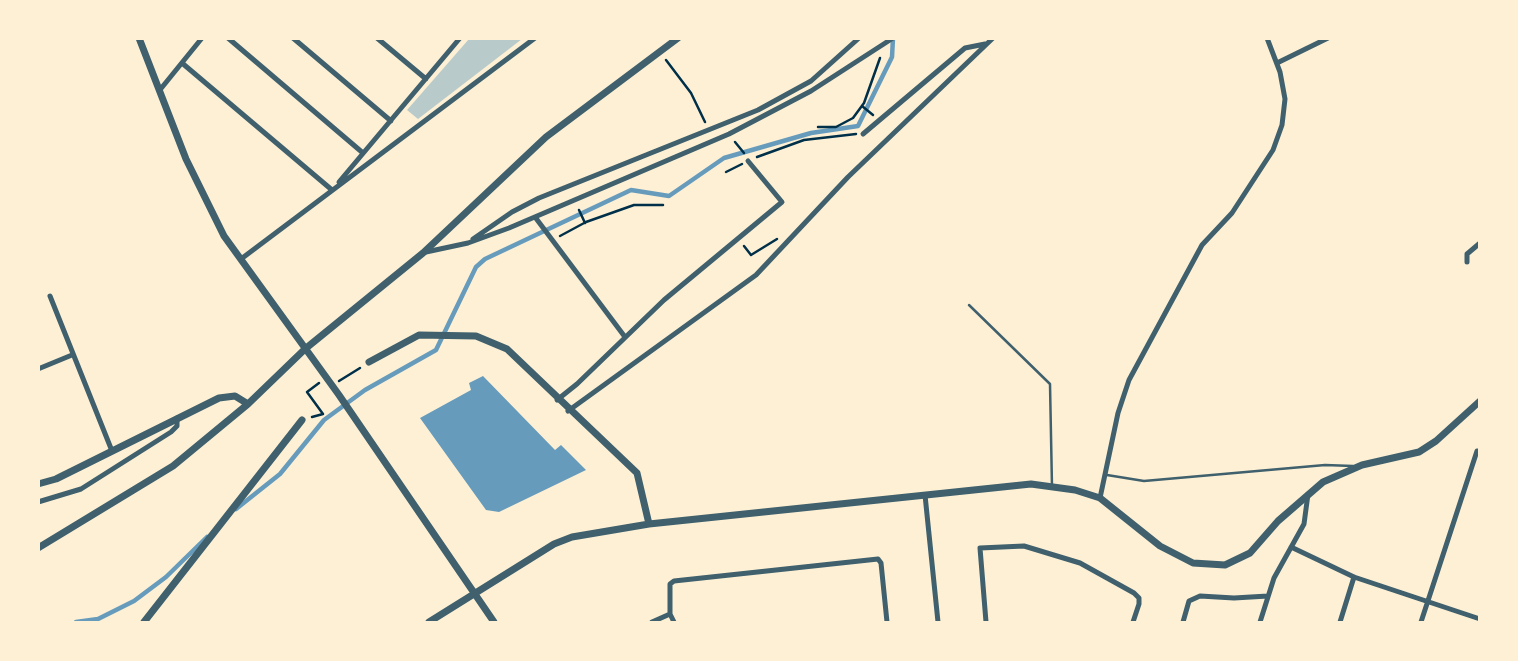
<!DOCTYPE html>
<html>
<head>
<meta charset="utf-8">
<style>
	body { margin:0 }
	#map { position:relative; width:1518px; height:661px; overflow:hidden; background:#fdf0d5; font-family:"PT Sans Narrow",sans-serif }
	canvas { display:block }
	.frame { position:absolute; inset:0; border:40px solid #fdf0d5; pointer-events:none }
</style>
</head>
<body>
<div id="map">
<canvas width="1518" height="661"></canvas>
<div class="frame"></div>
</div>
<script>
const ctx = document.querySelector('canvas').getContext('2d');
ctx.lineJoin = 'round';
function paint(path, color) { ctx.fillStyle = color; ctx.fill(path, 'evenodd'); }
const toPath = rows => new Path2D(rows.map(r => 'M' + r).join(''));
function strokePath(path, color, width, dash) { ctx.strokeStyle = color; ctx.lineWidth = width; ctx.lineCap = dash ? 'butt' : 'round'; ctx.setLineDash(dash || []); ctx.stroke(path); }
const green = toPath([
	[469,39,522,39,418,119,407,110]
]);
const water = toPath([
	[483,376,555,450,561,445,586,470,499,512,486,510,420,418,471,390,469,383]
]);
const stream = toPath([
	[236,509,280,474,324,420,365,390,436,350,476,267,485,259,631,190,669,196,724,158,811,133,858,126,892,57,893,38],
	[76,622,98,619,134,601,166,577,207,537]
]);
const path = toPath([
	[666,60,691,93,705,122],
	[862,106,873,115],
	[818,127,836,127,853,118,864,103,880,58],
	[735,142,744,153],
	[757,157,804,140,856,134],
	[726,172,742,164],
	[579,210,585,223],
	[560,236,586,222,634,205,663,205],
	[744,246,751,255,777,239],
	[339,381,360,368],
	[312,417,323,414,307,392,319,383]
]);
const service = toPath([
	[969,305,1050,384,1052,487],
	[1107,475,1144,481,1325,465,1353,466]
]);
const minor = toPath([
	[228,38,363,153],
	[293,38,391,121],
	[377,38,426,79],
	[182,63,332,190],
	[1277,63,1328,38],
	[159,91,202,38],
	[863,134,965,48,985,44],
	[339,182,460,38],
	[535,217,625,337],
	[473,239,512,212,539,198,758,110,811,81,859,38],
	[426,252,468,243,509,228,729,134,811,91,893,38],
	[241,259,535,38],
	[1467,262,1467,254,1480,243],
	[50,296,112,451],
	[38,369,72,355],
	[557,400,577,384,664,300,782,202,748,161],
	[568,411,756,275,848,177,993,38],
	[925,495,938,622],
	[1100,498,1118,413,1129,380,1202,245,1232,213,1273,150,1282,125,1285,99,1280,72,1267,38],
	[38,502,81,489,171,432,177,426,177,418],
	[1291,547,1354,577,1480,619],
	[652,622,670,614],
	[674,622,670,614,670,584,674,581,878,559,881,563,887,622],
	[986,622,980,548,1024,546,1080,563,1134,593,1139,598,1139,604,1133,622],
	[1183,622,1189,601,1200,596,1234,598,1268,596],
	[1260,622,1274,578,1304,524,1308,494],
	[1340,622,1354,577],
	[1421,622,1477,451]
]);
const tertiary = toPath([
	[139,38,186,159,224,236,339,395,494,622],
	[369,362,419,335,476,336,507,349,637,473,649,524],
	[38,484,56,479,219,398,235,396,248,404],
	[38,548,173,466,248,404,305,349,423,253,546,137,678,38],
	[144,622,302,420],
	[429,622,554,544,572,537,649,524,1031,484,1075,490,1100,498,1160,546,1193,563,1225,565,1250,553,1278,521,1323,482,1362,465,1419,452,1436,441,1480,401]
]);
paint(green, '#b9caca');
paint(water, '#669bbc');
strokePath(stream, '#669bbc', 4.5);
strokePath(path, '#003049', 2.5);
strokePath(service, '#3f606c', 2.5);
strokePath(minor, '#3f606c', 5);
strokePath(tertiary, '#3f606c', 7);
</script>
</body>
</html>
